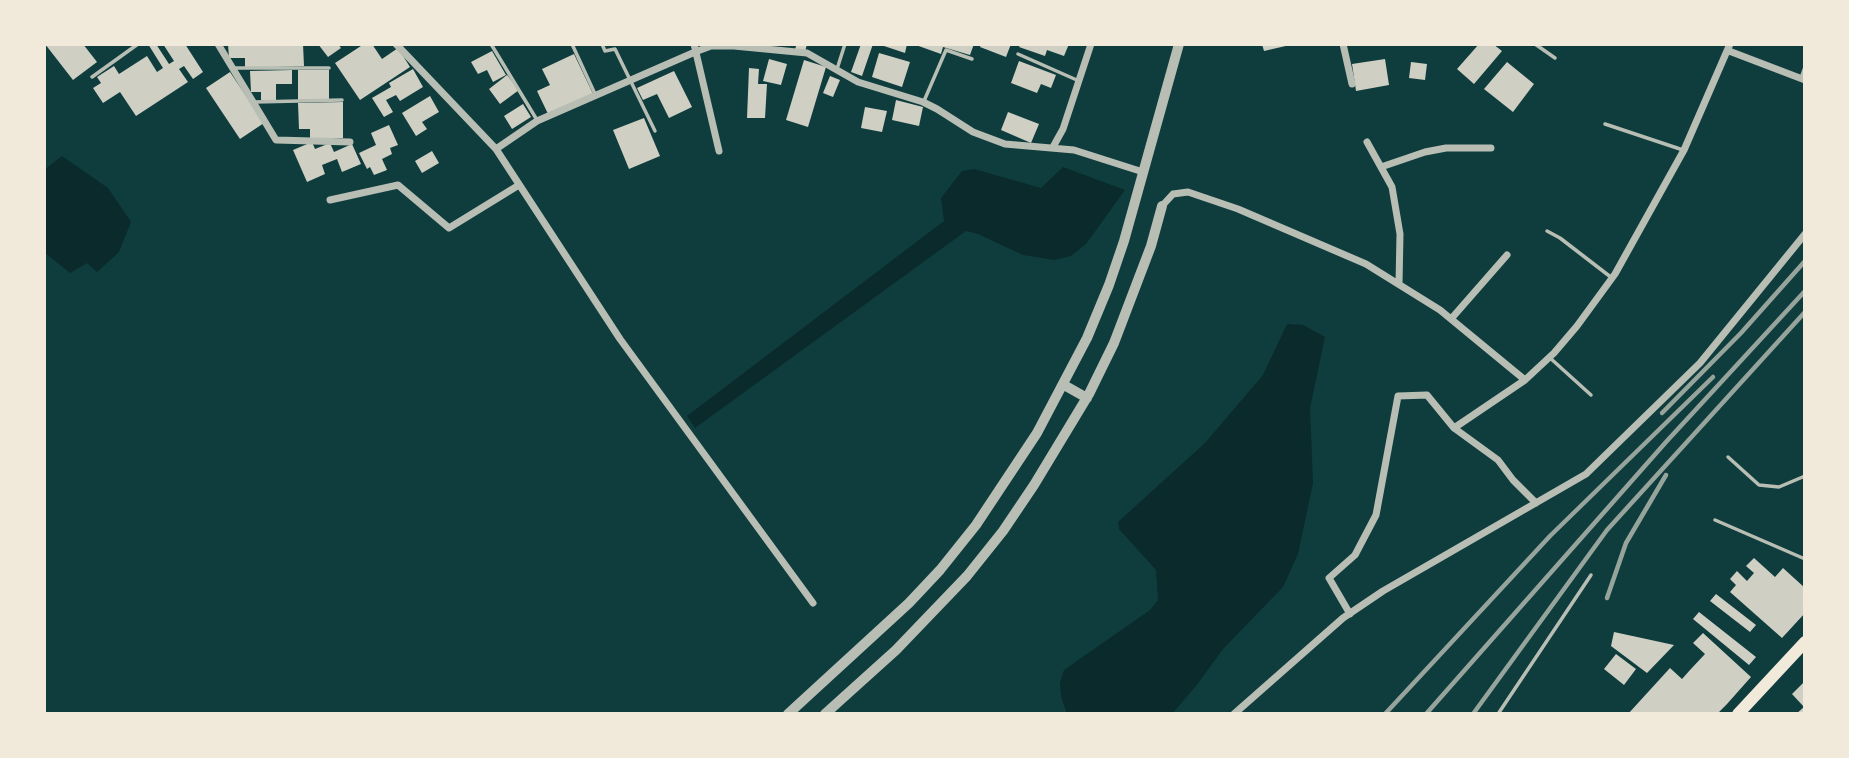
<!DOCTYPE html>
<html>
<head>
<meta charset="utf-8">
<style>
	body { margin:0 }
	#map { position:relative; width:1849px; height:758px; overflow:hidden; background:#0f3d3e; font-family:"Roboto Condensed",sans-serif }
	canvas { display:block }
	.frame { position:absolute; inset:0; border:46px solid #f1e9da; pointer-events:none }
</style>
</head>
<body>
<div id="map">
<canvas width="1849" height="758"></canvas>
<div class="frame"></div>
</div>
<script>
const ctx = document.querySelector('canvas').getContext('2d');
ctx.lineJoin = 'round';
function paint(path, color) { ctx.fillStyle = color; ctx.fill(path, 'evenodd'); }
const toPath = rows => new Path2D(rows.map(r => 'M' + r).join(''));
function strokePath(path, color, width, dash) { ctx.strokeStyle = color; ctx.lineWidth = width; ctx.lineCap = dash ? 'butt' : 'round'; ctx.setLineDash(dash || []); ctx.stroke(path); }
const water = toPath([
	[62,156,108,188,131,222,119,252,97,272,87,263,70,273,44,252,44,170],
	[1063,167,1125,190,1086,244,1071,256,1054,260,1023,255,978,234,966,231,695,428,687,416,944,221,941,198,962,171,974,169,1041,188],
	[1287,324,1303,325,1325,337,1310,408,1313,483,1298,554,1283,587,1223,649,1196,686,1172,714,1067,714,1061,696,1060,683,1064,670,1150,610,1158,600,1156,570,1119,529,1118,522,1205,443,1263,375]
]);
const building = toPath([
	[45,44,83,44,97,62,73,80],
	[148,44,156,44,169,64,174,61,163,44,185,44,203,72,193,79,184,66,179,69,188,82,136,116,120,92,103,103,93,88,101,83,97,77,114,66,119,74,147,56,157,72,163,68],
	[228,44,303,44,304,66,245,68,245,58,229,58],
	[318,44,338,44,341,48,328,57],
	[364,44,372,44,382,59,398,48,410,67,360,100,335,63],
	[797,44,807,44,805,52,795,49],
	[861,44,873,44,862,76,851,72],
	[885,44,907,44,905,53,884,46],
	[913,44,974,44,970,55,943,47,941,54],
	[981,44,1011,44,1006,57,980,47],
	[1021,44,1069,44,1064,56,1047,50,1045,56,1019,47],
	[1262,44,1289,44,1290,45,1264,51],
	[1479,44,1493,44,1502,51,1474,84,1457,69],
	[492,51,506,75,493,82,487,70,478,74,471,62],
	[879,53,910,62,902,87,872,77],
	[574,54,594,96,549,116,537,91,550,85,542,69],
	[769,59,787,64,781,85,763,81],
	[1385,59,1389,85,1356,91,1352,64],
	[804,60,826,67,808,127,786,120],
	[1019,61,1056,75,1051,88,1041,84,1037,93,1011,83],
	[1411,62,1427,64,1425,80,1409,78],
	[1507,62,1534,84,1513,112,1484,89],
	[749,68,759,69,758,84,767,84,765,118,747,118],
	[413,69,423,87,400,101,396,95,386,100,393,112,384,117,372,98,391,87,389,83],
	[292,70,292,84,276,84,276,100,261,100,261,92,251,92,250,71],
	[298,70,329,70,329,99,298,100],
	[674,71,692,107,669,118,657,94,643,100,637,88],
	[230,72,264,123,240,139,206,88],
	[507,75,519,90,500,104,489,89],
	[830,76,840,80,833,97,823,93],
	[430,96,439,112,422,122,427,129,416,136,402,113],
	[896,100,923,107,919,126,892,120],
	[343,102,343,138,310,138,310,129,299,129,298,103],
	[523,104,531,117,512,129,504,116],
	[865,107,887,111,882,132,861,128],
	[1008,112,1039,124,1031,143,1001,130],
	[644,118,660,156,629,169,613,130],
	[389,125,398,145,390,148,392,154,382,159,387,170,374,175,370,167,367,169,359,153,376,145,371,133],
	[312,142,315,149,330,143,334,152,352,144,361,164,342,172,337,159,322,165,325,174,307,182,293,150],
	[432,151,439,163,422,173,415,161],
	[1754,558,1775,577,1783,568,1805,588,1805,613,1782,638,1730,592,1736,585,1730,579,1737,571,1747,581,1754,573,1746,566],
	[1716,594,1756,625,1750,632,1710,601],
	[1699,612,1756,657,1749,665,1693,619],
	[1614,632,1674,645,1647,673,1611,646],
	[1703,633,1751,677,1727,704,1717,714,1628,714,1670,668,1682,679,1690,670,1705,654,1693,643],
	[1616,654,1636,669,1624,685,1604,669],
	[1805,681,1805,714,1796,714,1804,707,1792,694]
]);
const service = toPath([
	[491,44,537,120],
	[572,44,595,94],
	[602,44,605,51,615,49,655,131],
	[1535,44,1555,58],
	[1018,54,1079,81],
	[234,68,329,68],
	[837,69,845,44],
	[92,77,138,44],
	[1801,78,1805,67],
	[924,101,946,50,972,59],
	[255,102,342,100],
	[1605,124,1683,150],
	[1547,231,1560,238,1612,278],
	[1549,357,1591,395],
	[1728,457,1759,485,1779,487,1805,476],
	[1715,520,1805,559],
	[1498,714,1591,575]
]);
const minor = toPath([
	[218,44,276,140,350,142],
	[396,44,496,149,620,339,813,603],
	[694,44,719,151],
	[1343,44,1352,84],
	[1729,51,1805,80],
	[1367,142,1392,187,1400,234,1399,284],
	[1053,147,1063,129,1091,44],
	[496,149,537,121,695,52,711,46,734,46,807,53,858,82,923,102,937,109,973,132,1005,144,1074,150,1143,172],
	[1381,167,1425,152,1446,148,1491,148],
	[330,200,398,185,449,228,519,185],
	[1162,206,1173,194,1188,192,1238,209,1366,264,1440,310,1525,380],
	[1451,319,1507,255],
	[1454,428,1525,380,1554,353,1577,326,1615,274,1684,150,1730,44],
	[1350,614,1329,578,1355,555,1376,515,1398,396,1427,395,1454,428,1498,460,1513,480,1536,503],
	[1234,714,1343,618,1383,591,1586,474,1700,363,1805,234]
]);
const tertiary = toPath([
	[1064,385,1087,398],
	[788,714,909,603,940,570,976,525,1037,433,1087,338,1109,285,1124,241,1179,44],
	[825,714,896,650,967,576,1003,531,1034,485,1089,394,1114,343,1151,246,1162,206]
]);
const primary = toPath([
	[1738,714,1805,642]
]);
const rail = toPath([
	[1662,413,1741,333,1805,261],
	[1607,598,1626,543,1666,475],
	[1385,714,1550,536,1713,377],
	[1426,714,1666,442,1805,291],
	[1473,714,1607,530,1805,312]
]);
paint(water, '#0a2a2b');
paint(building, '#cfcfc3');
strokePath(service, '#b8beb3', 3.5);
strokePath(minor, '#b8beb3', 7);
strokePath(tertiary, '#b8beb3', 10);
strokePath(primary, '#f1e9da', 12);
strokePath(rail, '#97a49c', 4.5);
</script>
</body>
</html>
